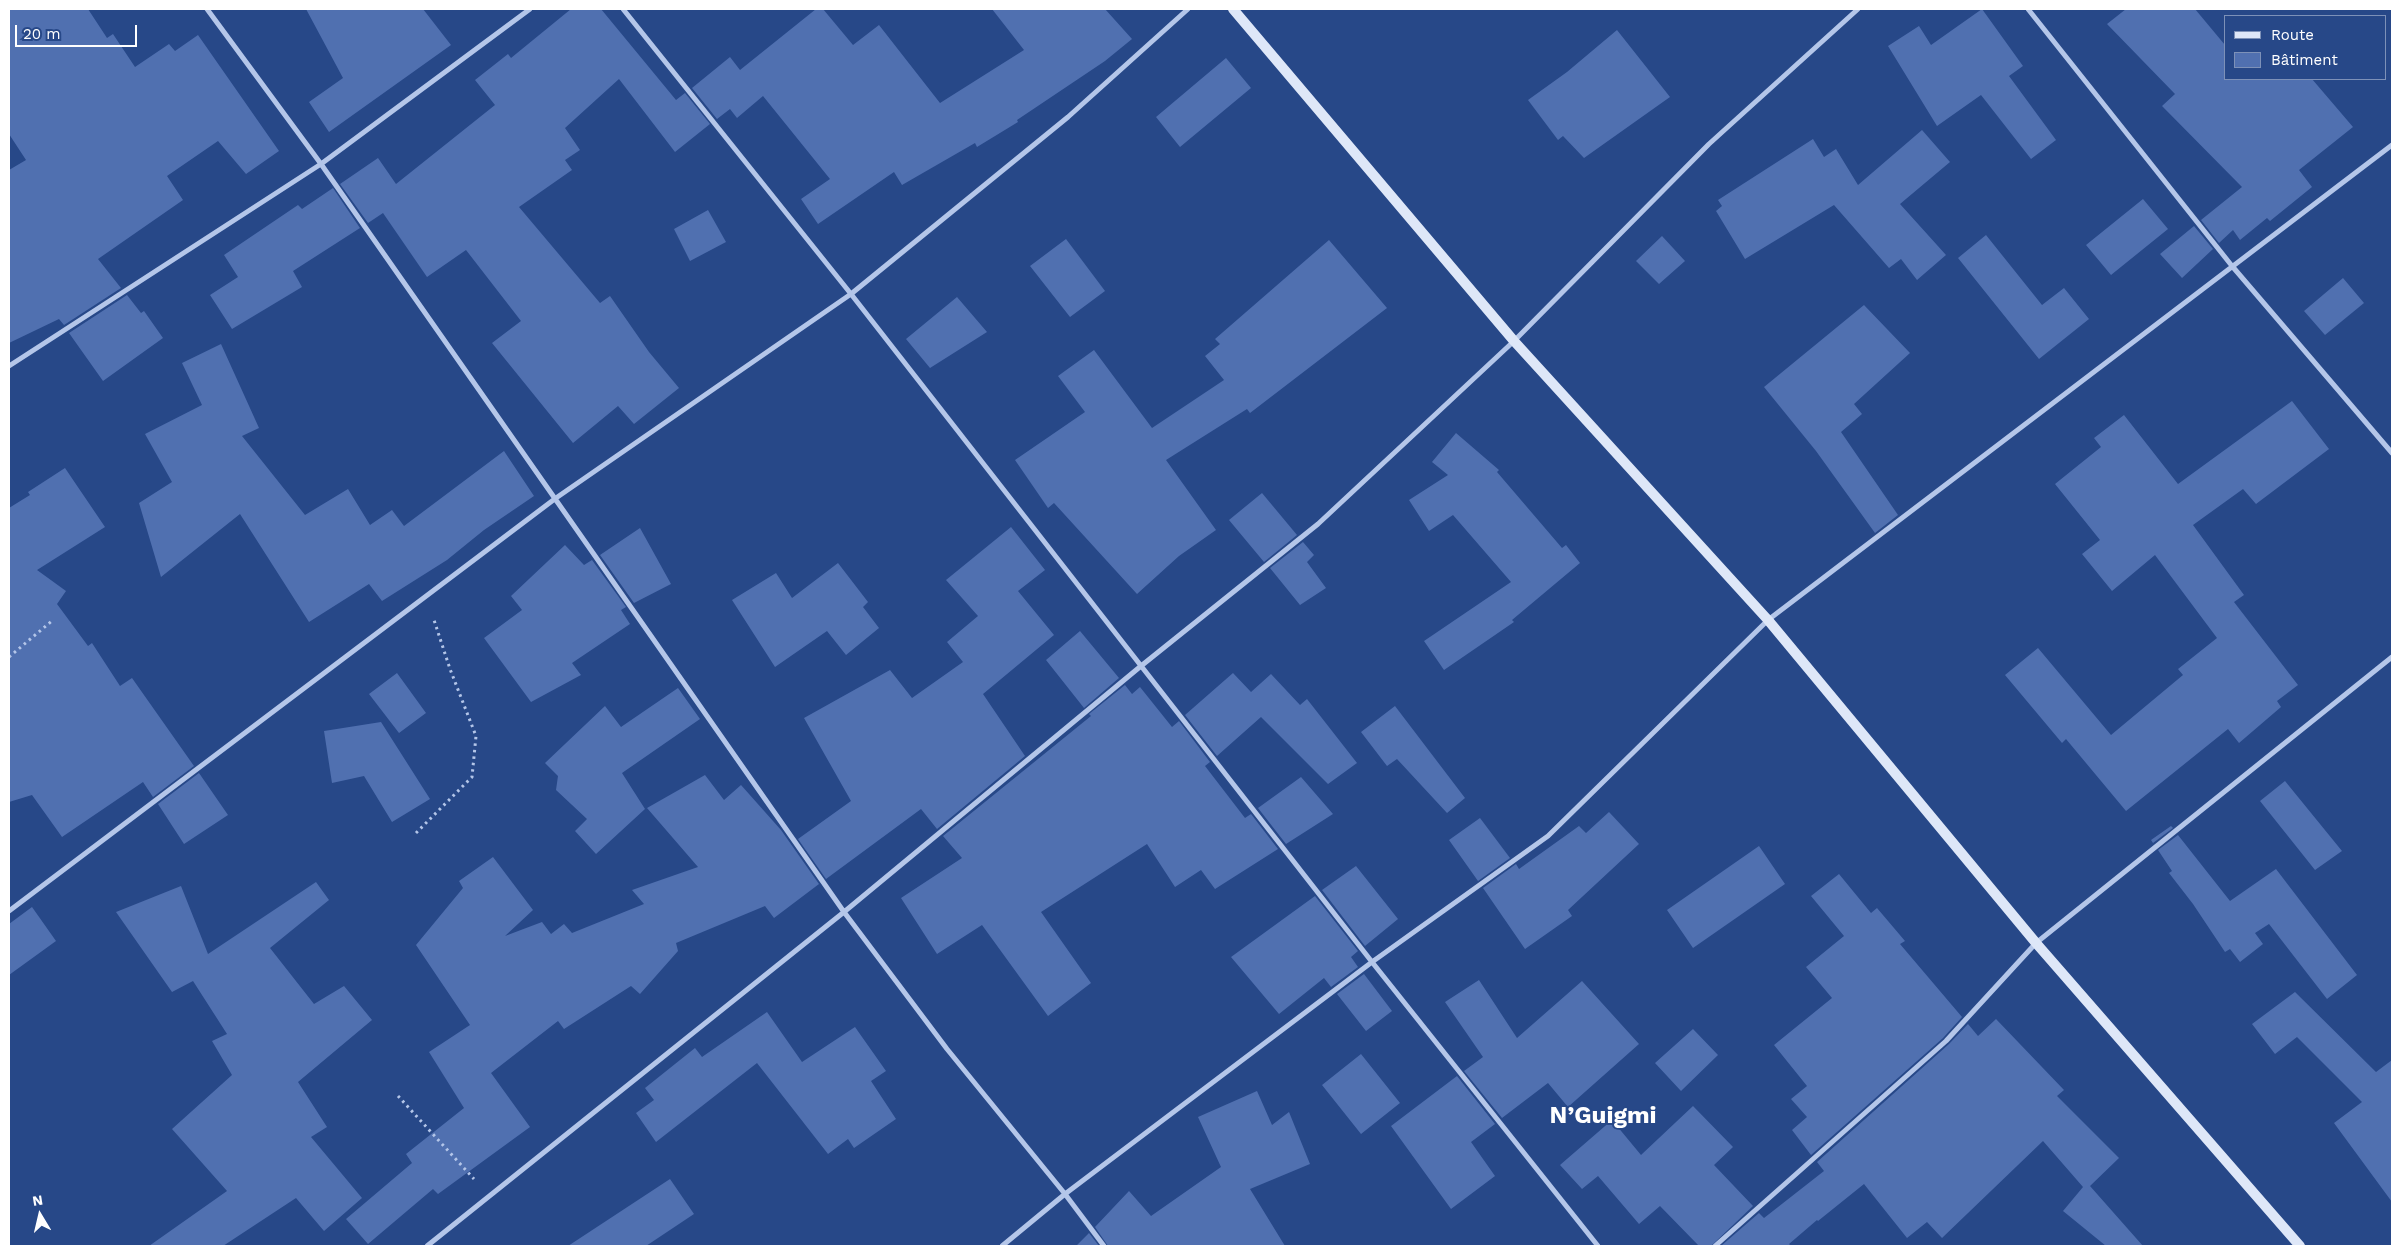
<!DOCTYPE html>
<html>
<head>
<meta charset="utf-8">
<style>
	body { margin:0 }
	#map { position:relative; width:2401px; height:1255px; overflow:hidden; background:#274888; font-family:"Work Sans",sans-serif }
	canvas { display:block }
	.frame { position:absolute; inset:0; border:10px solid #fff; pointer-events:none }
	.legend { position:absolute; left:2224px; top:15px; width:162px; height:65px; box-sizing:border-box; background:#274888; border:1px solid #7d91b8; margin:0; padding:6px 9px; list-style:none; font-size:15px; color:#fff }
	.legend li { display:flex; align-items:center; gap:10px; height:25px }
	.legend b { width:25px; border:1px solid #7d91b8 }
	.north { position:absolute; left:15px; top:1190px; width:50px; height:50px; -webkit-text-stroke:4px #274888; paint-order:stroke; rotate:351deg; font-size:14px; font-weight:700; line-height:20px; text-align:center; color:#fff }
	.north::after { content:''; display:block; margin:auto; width:18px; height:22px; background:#fff; clip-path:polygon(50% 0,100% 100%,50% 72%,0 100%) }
	.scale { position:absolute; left:15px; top:25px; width:122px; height:22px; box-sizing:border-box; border:2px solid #fff; border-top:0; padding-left:6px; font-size:15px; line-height:18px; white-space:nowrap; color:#fff; -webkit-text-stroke:4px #274888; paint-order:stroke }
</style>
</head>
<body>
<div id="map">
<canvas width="2401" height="1255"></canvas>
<div class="frame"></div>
<ul class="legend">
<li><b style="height:6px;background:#dee7f8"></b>Route</li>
<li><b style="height:14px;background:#5070b0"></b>Bâtiment</li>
</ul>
<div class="north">N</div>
<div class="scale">20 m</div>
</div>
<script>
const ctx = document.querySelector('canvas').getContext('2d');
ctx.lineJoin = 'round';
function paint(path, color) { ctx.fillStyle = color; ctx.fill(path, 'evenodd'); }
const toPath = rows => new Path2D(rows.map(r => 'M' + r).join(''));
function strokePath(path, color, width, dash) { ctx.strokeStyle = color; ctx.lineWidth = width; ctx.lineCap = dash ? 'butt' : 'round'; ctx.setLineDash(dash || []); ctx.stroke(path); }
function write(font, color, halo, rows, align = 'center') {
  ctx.font = font + ' "Work Sans",sans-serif'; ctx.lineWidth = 4; ctx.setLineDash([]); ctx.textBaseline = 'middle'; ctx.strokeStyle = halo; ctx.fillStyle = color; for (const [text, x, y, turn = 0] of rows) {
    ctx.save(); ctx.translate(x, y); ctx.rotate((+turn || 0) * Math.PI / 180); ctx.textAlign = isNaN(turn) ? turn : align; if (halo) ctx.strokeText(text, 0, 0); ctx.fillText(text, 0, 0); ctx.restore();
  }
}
const building = toPath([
	[9,9,88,9,107,38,113,34,135,67,169,44,175,51,198,35,279,151,246,174,218,141,167,176,183,200,98,259,121,288,64,325,59,319,9,343,9,170,26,160,9,134],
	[306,9,423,9,451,45,329,132,309,102,343,78],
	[571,9,601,9,676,100,685,93,710,124,675,152,619,79,565,128,580,150,565,160,572,170,519,207,600,303,610,296,649,352,679,388,634,424,618,406,573,443,492,343,521,321,466,250,427,277,383,213,368,223,340,184,378,158,396,184,495,105,475,80,508,54,511,58],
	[816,9,823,9,853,45,879,25,940,103,1024,50,992,9,1105,9,1132,39,1105,61,1017,120,1018,122,977,147,975,143,902,185,894,172,818,224,801,199,830,179,763,96,737,118,730,109,717,119,692,88,730,57,740,70],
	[1982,9,2023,66,2009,76,2056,140,2031,159,1981,95,1937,126,1888,46,1919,26,1931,45],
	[2126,9,2195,9,2225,45,2225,79,2312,79,2353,127,2299,170,2312,187,2270,221,2267,218,2240,240,2233,230,2219,243,2201,220,2242,187,2162,106,2175,94,2107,24],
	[1617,30,1670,97,1584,158,1563,136,1558,140,1528,100,1567,72],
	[1226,58,1251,88,1180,147,1156,117],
	[1922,130,1950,162,1900,204,1946,255,1917,280,1901,259,1889,268,1834,205,1745,259,1716,211,1722,206,1718,200,1813,139,1824,157,1836,149,1858,185],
	[333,188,360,228,293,271,302,287,232,329,210,295,238,277,224,255,298,205,302,209],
	[2143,199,2168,229,2111,275,2086,245],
	[708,210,726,242,690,261,674,229],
	[2194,226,2213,249,2182,278,2160,254],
	[1986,235,2042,305,2064,288,2089,319,2039,359,1958,258],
	[1662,236,1685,261,1659,284,1636,261],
	[1066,239,1105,291,1070,317,1030,266],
	[1329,240,1387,308,1250,413,1247,409,1166,460,1216,530,1179,556,1137,594,1054,503,1048,508,1015,460,1085,412,1058,376,1094,350,1152,428,1224,380,1205,356,1220,344,1215,339],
	[2343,278,2364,303,2325,335,2304,311],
	[127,295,141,313,144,311,163,338,103,381,69,333],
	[957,297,987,332,930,368,906,339],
	[1864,305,1910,353,1854,404,1862,414,1841,432,1898,515,1875,533,1816,451,1764,387],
	[221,344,259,428,242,436,305,515,348,489,370,525,392,510,404,526,504,451,534,496,484,530,447,560,382,601,369,584,309,622,240,514,161,577,139,503,172,482,145,434,202,405,182,363],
	[2292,401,2329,449,2256,504,2243,489,2193,525,2244,595,2234,602,2298,685,2277,701,2281,707,2239,743,2228,729,2126,811,2066,739,2062,743,2005,675,2038,648,2111,735,2183,675,2178,669,2217,638,2155,555,2112,591,2082,554,2100,540,2055,484,2101,447,2094,438,2124,415,2178,484],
	[1456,433,1499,470,1497,472,1562,548,1566,545,1580,563,1512,620,1514,622,1444,670,1424,641,1511,582,1453,515,1429,531,1409,500,1448,475,1432,462],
	[65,468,105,527,37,570,66,591,57,604,88,646,92,643,120,686,132,678,194,766,153,797,143,782,62,837,32,795,9,802,9,508,30,495,28,492],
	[1262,493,1297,535,1264,562,1229,520],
	[1011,527,1045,570,1018,591,1054,635,983,694,1025,756,937,829,921,809,826,879,798,839,851,801,804,718,890,670,912,698,963,662,947,642,978,616,946,580],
	[640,528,671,584,634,603,600,555],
	[1303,542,1314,555,1307,562,1326,588,1300,605,1270,568],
	[565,545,584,565,592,560,626,607,621,610,630,624,572,663,581,675,531,702,484,638,522,610,511,596],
	[838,563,868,602,863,607,879,628,846,655,827,631,775,667,732,600,776,573,792,598],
	[1080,631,1119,678,1084,708,1046,660],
	[397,673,426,713,399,733,369,694],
	[1233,673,1251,692,1271,674,1300,705,1307,699,1357,763,1328,784,1261,717,1217,756,1185,715],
	[1125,685,1132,694,1140,687,1172,727,1179,721,1210,762,1205,766,1245,818,1251,814,1278,849,1215,889,1201,870,1175,887,1147,844,1041,912,1091,983,1048,1016,982,925,937,954,901,898,962,858,943,836,1091,716,1089,714],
	[678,688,700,719,622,773,645,809,596,854,575,831,587,819,556,790,558,776,545,763,605,706,621,727],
	[1395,706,1465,798,1447,813,1397,759,1387,766,1361,732],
	[381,722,430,799,392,822,364,776,332,783,324,731],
	[199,773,228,815,184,844,158,804],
	[705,775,724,800,741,785,781,830,819,884,774,918,765,906,676,943,678,951,640,994,631,986,564,1029,558,1021,491,1073,530,1127,438,1194,433,1189,368,1244,346,1219,412,1163,406,1154,464,1108,429,1052,470,1025,416,945,463,888,459,881,493,857,533,910,505,936,542,922,551,934,564,924,572,933,644,904,632,890,698,867,647,808],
	[1301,777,1333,814,1286,844,1258,808],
	[2285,781,2342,851,2315,870,2260,801],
	[1609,812,1639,844,1568,910,1572,916,1525,949,1483,888,1516,864,1519,869,1579,826,1586,833],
	[1480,818,1510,858,1478,881,1449,840],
	[2171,826,2173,828,2153,843,2151,840],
	[2178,835,2230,901,2276,869,2357,975,2327,999,2269,924,2255,933,2263,944,2240,962,2230,949,2225,952,2193,904,2169,873,2172,871,2158,850],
	[1759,846,1785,884,1693,948,1667,910],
	[1356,866,1398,919,1365,946,1322,890],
	[1839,874,1871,913,1877,908,1905,941,1900,944,1962,1017,1943,1038,1811,1155,1792,1130,1807,1117,1791,1099,1807,1086,1774,1045,1832,998,1806,967,1844,936,1811,896],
	[316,882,329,900,270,948,314,1004,344,986,372,1020,298,1082,327,1127,311,1137,362,1198,324,1231,296,1198,223,1246,149,1246,227,1191,172,1129,232,1075,212,1041,227,1034,193,981,172,992,116,912,181,886,208,954],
	[1315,896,1358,951,1351,957,1358,967,1331,987,1324,978,1279,1014,1231,957],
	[32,907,56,941,9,975,9,924],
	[1364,974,1392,1011,1366,1031,1337,994],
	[1479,980,1517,1038,1582,981,1639,1044,1568,1107,1548,1083,1502,1118,1464,1071,1483,1057,1445,1002],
	[2295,992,2376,1072,2392,1060,2392,1202,2334,1123,2362,1102,2297,1037,2275,1054,2252,1024],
	[767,1012,802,1062,855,1027,886,1071,871,1081,896,1119,854,1148,848,1139,828,1154,757,1063,656,1142,636,1113,654,1100,645,1088,695,1048,702,1057],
	[1996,1019,2064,1090,2057,1096,2119,1158,2090,1186,2143,1246,2106,1246,2063,1211,2083,1187,2043,1141,1942,1238,1927,1222,1907,1238,1864,1184,1818,1221,1817,1220,1789,1244,1791,1246,1721,1246,1759,1213,1764,1218,1824,1171,1817,1162,1949,1044,1968,1024,1978,1036],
	[1693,1029,1718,1055,1681,1091,1655,1063],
	[1361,1054,1400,1103,1361,1134,1322,1085],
	[1457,1076,1495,1124,1471,1142,1495,1176,1451,1209,1391,1126],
	[1257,1091,1272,1125,1289,1112,1310,1164,1250,1189,1285,1246,1108,1246,1095,1227,1129,1191,1151,1216,1221,1167,1198,1117],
	[1693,1106,1733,1147,1714,1165,1753,1206,1711,1246,1699,1246,1660,1206,1639,1224,1598,1176,1582,1189,1560,1165,1612,1120,1641,1155],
	[670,1179,694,1214,646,1246,568,1246],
	[1089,1233,1099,1246,1076,1246]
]);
const path = toPath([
	[9,657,53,620],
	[416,833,472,777,476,736,450,669,434,620],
	[398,1096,474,1179]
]);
const street = toPath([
	[207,9,321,164,844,912,947,1049,1065,1194,1104,1246],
	[623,9,851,294,1372,962,1598,1246],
	[2028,9,2232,266,2392,453],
	[9,366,321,164,530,9],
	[9,911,556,498,851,294,1068,117,1188,9],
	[427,1246,844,912,1141,666,1318,524,1514,341,1709,144,1858,9],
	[1002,1246,1065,1194,1372,962,1548,836,1768,620,2392,145],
	[1715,1246,1946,1041,2036,943,2392,657]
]);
const secondary = toPath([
	[1233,9,1514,341,1768,620,2036,943,2300,1246]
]);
const townNames = [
	["N’Guigmi",1603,1116]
];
paint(building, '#5070b0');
strokePath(path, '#b4c6e9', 3, [2.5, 4]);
strokePath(street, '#b4c6e9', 5);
strokePath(secondary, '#dee7f8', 10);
write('bold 24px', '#fff', '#274888', townNames);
</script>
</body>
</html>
